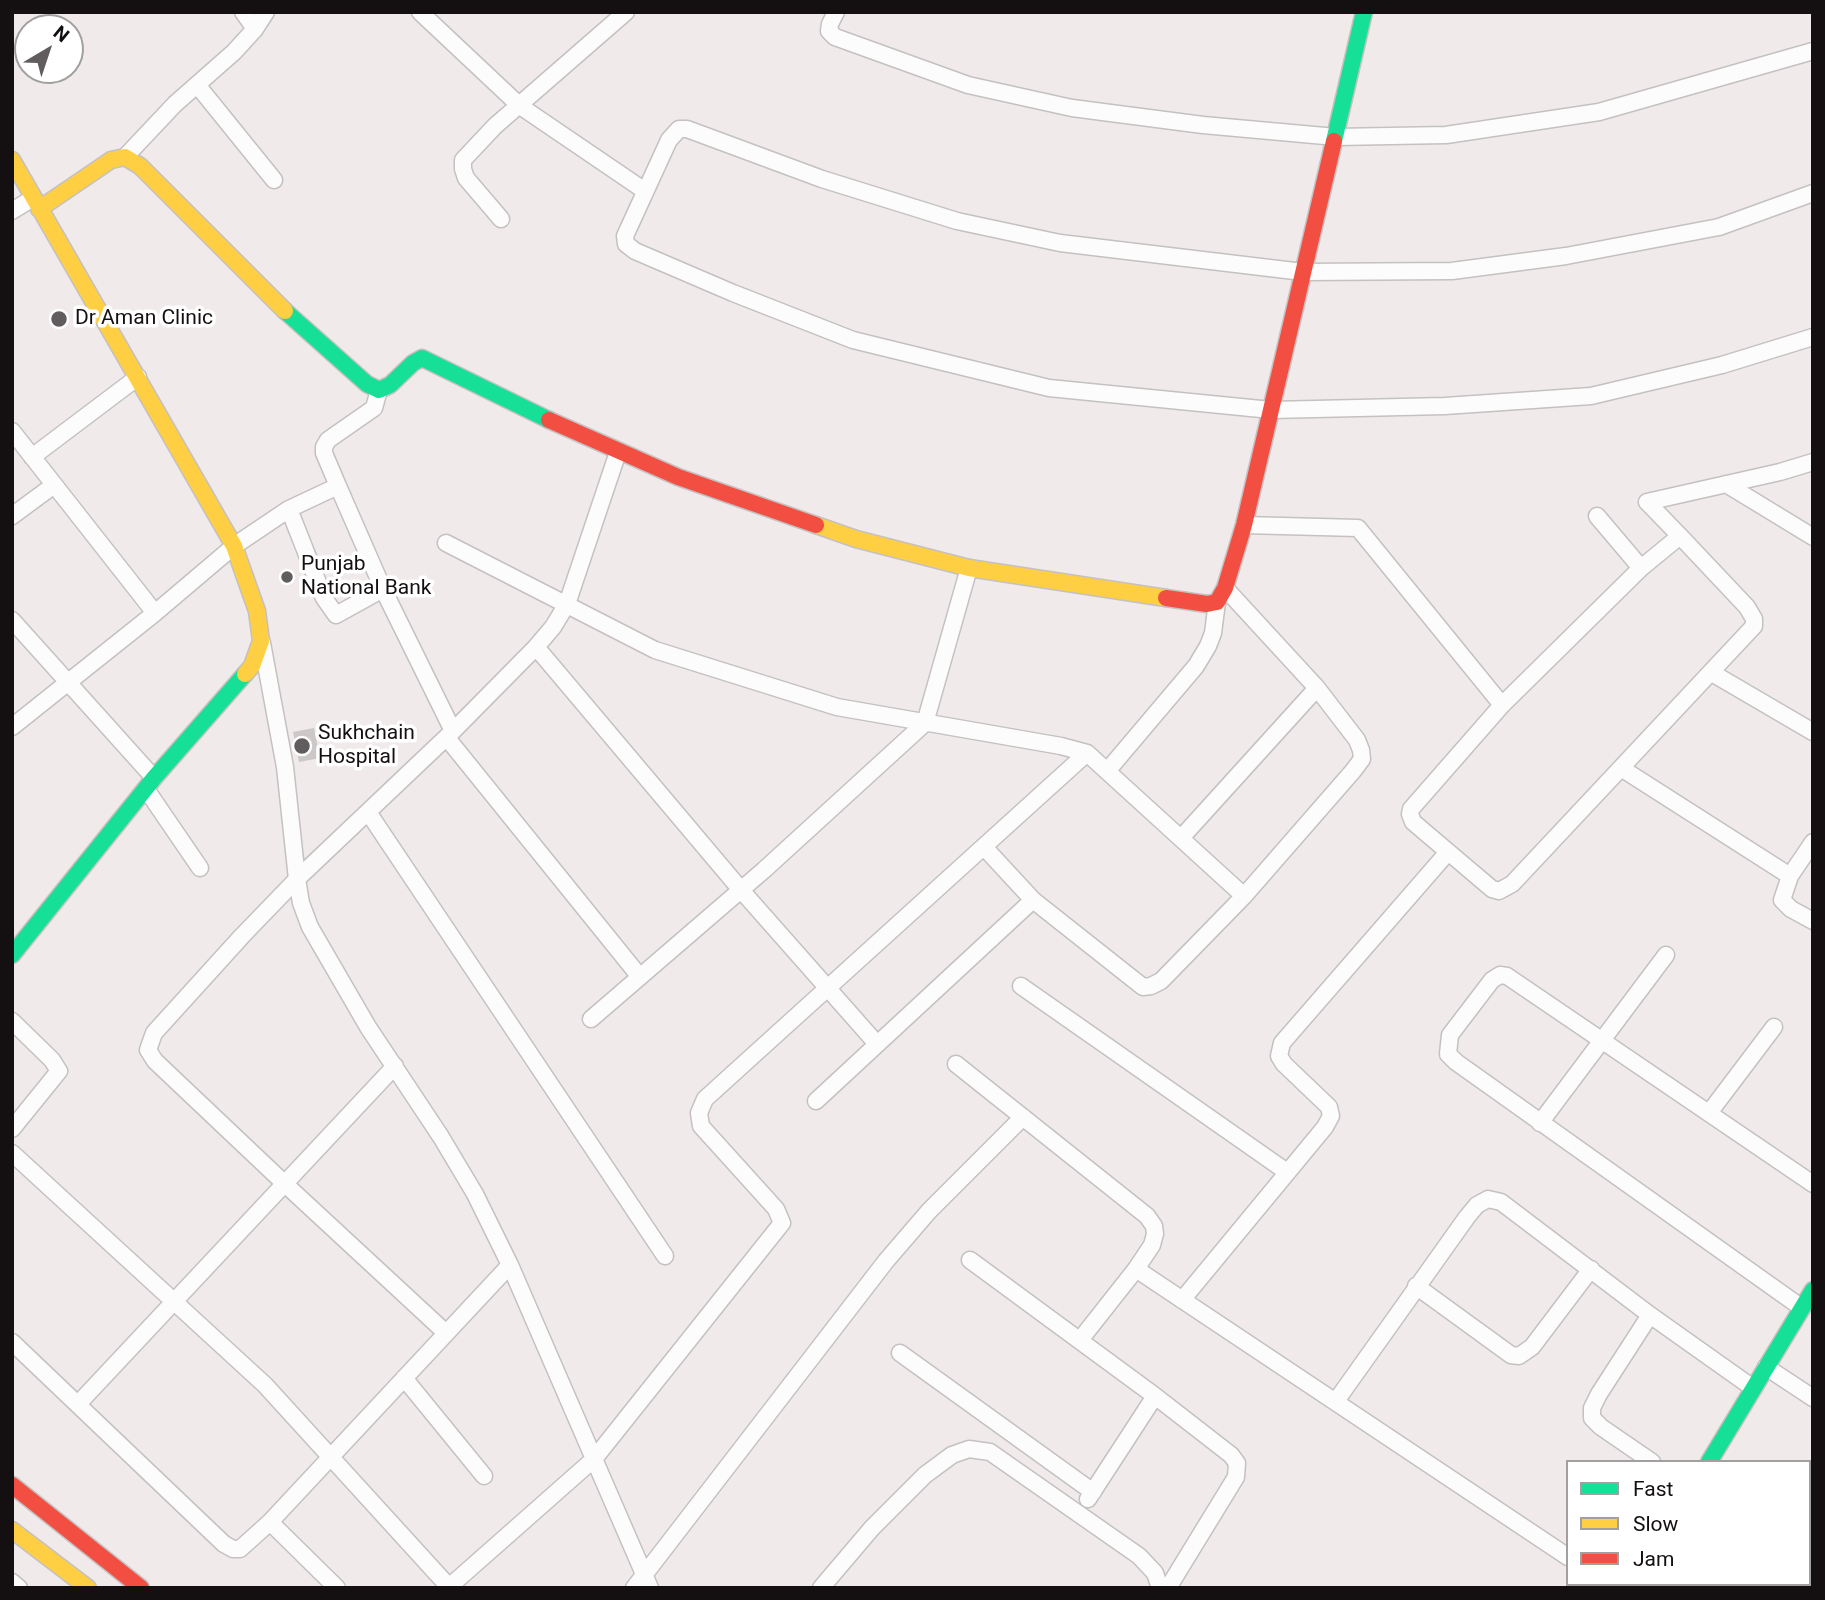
<!DOCTYPE html>
<html>
<head>
<meta charset="utf-8">
<style>
	body { margin:0 }
	#map { position:relative; width:1825px; height:1600px; overflow:hidden; background:#f0eaeb; font-family:Roboto,sans-serif }
	canvas { display:block }
	.frame { position:absolute; inset:0; border:14px solid #141011; pointer-events:none }
	.legend { position:absolute; left:1566px; top:1460px; width:245px; height:126px; box-sizing:border-box; background:#fff; border:2px solid #a19fa0; margin:0; padding:9px 12px; list-style:none; font-size:21px; color:#141011 }
	.legend li { display:flex; align-items:center; gap:14px; height:35px }
	.legend b { width:35px; border:2px solid #a19fa0 }
	.north { position:absolute; left:14px; top:14px; width:70px; height:70px; box-sizing:border-box; background:#fff; border:2px solid #a19fa0; border-radius:50%; rotate:39deg; font-size:19px; font-weight:700; line-height:28px; text-align:center; color:#141011 }
	.north::after { content:''; display:block; margin:auto; width:24px; height:32px; background:#615c5d; clip-path:polygon(50% 0,100% 100%,50% 72%,0 100%) }
</style>
</head>
<body>
<div id="map">
<canvas width="1825" height="1600"></canvas>
<div class="frame"></div>
<ul class="legend">
<li><b style="height:9px;background:#16e098"></b>Fast</li>
<li><b style="height:9px;background:#ffcf43"></b>Slow</li>
<li><b style="height:9px;background:#f24e42"></b>Jam</li>
</ul>
<div class="north">N</div>
</div>
<script>
const ctx = document.querySelector('canvas').getContext('2d');
ctx.lineJoin = 'round';
function paint(path, color) { ctx.fillStyle = color; ctx.fill(path, 'evenodd'); }
const toPath = rows => new Path2D(rows.map(r => 'M' + r).join(''));
function strokePath(path, color, width, dash) { ctx.strokeStyle = color; ctx.lineWidth = width; ctx.lineCap = dash ? 'butt' : 'round'; ctx.setLineDash(dash || []); ctx.stroke(path); }
function write(font, color, halo, rows, align = 'center') {
  ctx.font = font + ' Roboto,sans-serif'; ctx.lineWidth = 7; ctx.setLineDash([]); ctx.textBaseline = 'middle'; ctx.strokeStyle = halo; ctx.fillStyle = color; for (const [text, x, y, turn = 0] of rows) {
    ctx.save(); ctx.translate(x, y); ctx.rotate((+turn || 0) * Math.PI / 180); ctx.textAlign = isNaN(turn) ? turn : align; if (halo) ctx.strokeText(text, 0, 0); ctx.fillText(text, 0, 0); ctx.restore();
  }
}
const building = toPath([
	[314,728,320,758,299,762,293,732]
]);
const street = toPath([
	[243,12,255,29],
	[420,12,520,106,645,191],
	[836,12,830,24,829,31,835,37,968,85,1072,108,1203,125,1336,137,1446,135,1599,112,1813,51],
	[198,86,274,180],
	[125,157,175,104,234,52,255,29,266,12],
	[1813,193,1719,227,1566,256,1452,271,1303,272,1060,243,957,221,822,179,687,129,679,129,669,140,625,236,626,244,635,251,733,293,853,340,1049,388,1271,410,1445,406,1591,396,1722,365,1813,337],
	[12,211,33,198],
	[501,219,466,178,463,169,463,160,495,126,626,12],
	[12,431,155,613],
	[32,457,138,377],
	[1726,484,1813,537],
	[338,486,324,453,324,447,328,440,374,408,379,390],
	[1647,502,1680,536,1747,607,1754,619,1754,626,1512,884,1499,891,1492,889,1413,822,1410,814,1411,809,1502,705,1641,568,1680,536],
	[1647,502,1780,472,1813,462],
	[289,509,324,598,336,615,383,589],
	[12,516,54,485],
	[1597,516,1641,568],
	[1244,525,1358,528,1502,705],
	[446,543,655,650,837,707,1061,746,1087,753,1244,896],
	[12,620,154,778],
	[262,643,285,767,297,879,301,903,310,927,368,1027,441,1137,475,1194,510,1265,650,1588],
	[536,647,741,890,877,1044],
	[1712,673,1813,732],
	[12,727,155,613,234,546,289,509,338,486,383,589,453,731],
	[447,738,640,977],
	[1621,768,1790,876],
	[1108,770,1196,666,1208,646,1213,633,1217,602],
	[146,789,200,868],
	[368,812,665,1256],
	[1181,838,1317,688],
	[1813,842,1790,876,1782,900,1791,909,1813,921],
	[984,847,1033,900,1143,987,1151,986,1161,981,1244,896,1353,771,1362,759,1361,750,1357,740,1317,688,1225,588],
	[1021,986,1287,1172],
	[591,1019,764,870,925,723,969,568],
	[12,1021,52,1060,59,1071,12,1129],
	[956,1064,1147,1216,1154,1226,1155,1234,1152,1245,1136,1269,1080,1340],
	[816,1101,1033,900],
	[1709,1113,1774,1027],
	[1540,1123,1666,955],
	[12,1153,265,1385,450,1588],
	[970,1260,1155,1396,1231,1455,1237,1463,1236,1477,1168,1588],
	[1136,1269,1568,1557],
	[1416,1286,1511,1355,1519,1356,1532,1347,1591,1269],
	[1182,1300,1325,1127,1331,1116,1329,1107,1284,1064,1279,1056,1282,1043,1448,852],
	[1802,1308,1456,1062,1448,1054,1450,1035,1492,980,1500,975,1507,976,1813,1184],
	[1650,1315,1599,1394,1592,1408,1592,1418,1601,1427,1652,1462],
	[446,1333,285,1184,155,1061,148,1050,154,1033,242,936,297,879,453,731,536,647,553,627,567,604,618,452],
	[12,1342,224,1544,233,1549,240,1549,270,1522,510,1265],
	[900,1353,1093,1492],
	[1766,1367,1813,1398],
	[404,1378,484,1476],
	[1336,1401,1467,1217,1477,1205,1488,1199,1501,1202,1650,1315,1753,1388],
	[78,1404,395,1066],
	[1088,1499,1155,1396],
	[270,1522,337,1588],
	[12,1582,19,1588],
	[1609,1584,1614,1588],
	[1646,1584,1654,1588],
	[449,1587,594,1459,782,1223,776,1209,701,1126,699,1113,705,1099,1087,753],
	[634,1588,886,1261,929,1211,1023,1117],
	[821,1588,872,1528,925,1475,952,1455,969,1449,990,1452,1139,1556,1155,1573,1160,1588]
]);
const fast = toPath([
	[1334,141,1364,12],
	[285,311,367,384,379,390,390,385,413,363,422,358,549,420],
	[12,955,154,778,245,674],
	[1709,1462,1813,1290]
]);
const slow = toPath([
	[12,160,234,546,257,611,261,641,252,666,245,674],
	[39,209,111,160,125,157,140,166,285,311],
	[816,525,856,539,969,568,1166,598],
	[12,1530,88,1588]
]);
const jam = toPath([
	[549,420,678,477,816,525],
	[1166,598,1207,604,1217,602,1225,588,1244,525,1334,141],
	[12,1485,141,1588],
	[1634,1588,1636,1584]
]);
const markers = [
	[59,319,9,"#615c5d"],
	[287,577,7,"#615c5d"],
	[302,746,9,"#615c5d"]
];
const poiNames = [
	["Dr Aman Clinic",75,319],
	["Punjab",301,565],
	["National Bank",301,589],
	["Sukhchain",318,734],
	["Hospital",318,758]
];
paint(building, '#ccc8c8');
strokePath(street, '#c5c0c1', 19);
strokePath(fast, '#c5c0c1', 19);
strokePath(slow, '#c5c0c1', 19);
strokePath(jam, '#c5c0c1', 19);
strokePath(street, '#fdfcfc', 16);
strokePath(fast, '#16e098', 16);
strokePath(slow, '#ffcf43', 16);
strokePath(jam, '#f24e42', 16);
for (const [x, y, r, color] of markers) { const dot = new Path2D(); dot.arc(x, y, r, 0, 2 * Math.PI); ctx.fillStyle = color; ctx.fill(dot); strokePath(dot, '#fff', 2.5); }
write('21px', '#141011', '#fff', poiNames, 'left');
</script>
</body>
</html>
